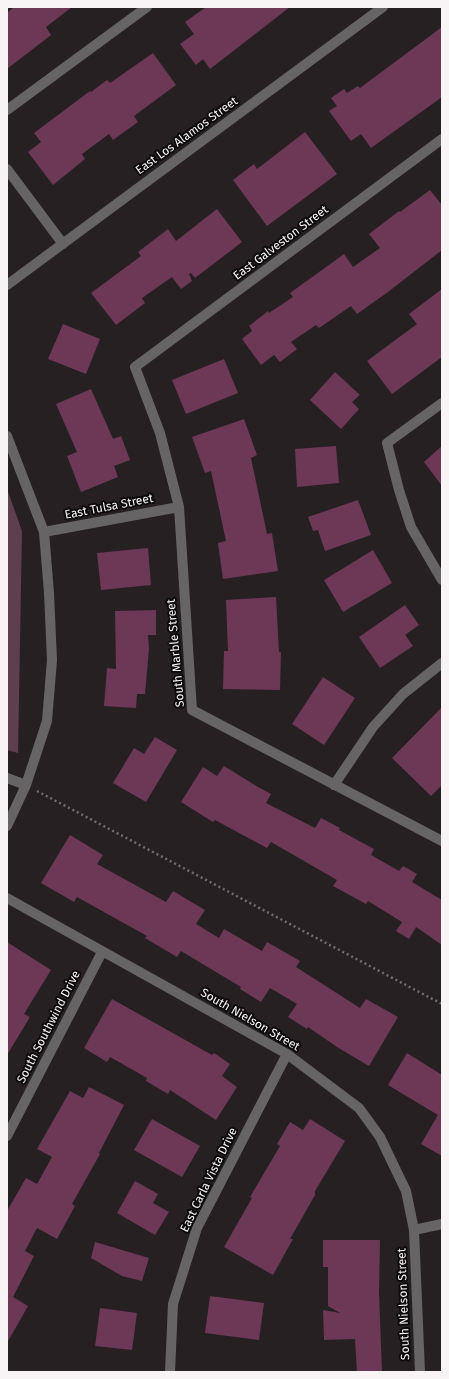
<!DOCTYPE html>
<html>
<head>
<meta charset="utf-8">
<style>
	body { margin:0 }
	#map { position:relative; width:449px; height:1379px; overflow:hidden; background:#262023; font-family:"Fira Sans",sans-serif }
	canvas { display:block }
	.frame { position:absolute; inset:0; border:8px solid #f8f4f6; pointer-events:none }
</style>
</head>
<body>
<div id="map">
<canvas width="449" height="1379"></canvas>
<div class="frame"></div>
</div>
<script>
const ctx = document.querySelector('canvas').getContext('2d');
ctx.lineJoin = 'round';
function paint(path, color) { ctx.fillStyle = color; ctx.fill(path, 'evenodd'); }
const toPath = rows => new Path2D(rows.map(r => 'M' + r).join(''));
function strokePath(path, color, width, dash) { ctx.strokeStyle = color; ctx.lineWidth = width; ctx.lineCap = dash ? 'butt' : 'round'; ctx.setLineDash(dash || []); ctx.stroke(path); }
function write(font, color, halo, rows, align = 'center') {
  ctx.font = font + ' "Fira Sans",sans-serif'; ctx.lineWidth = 4; ctx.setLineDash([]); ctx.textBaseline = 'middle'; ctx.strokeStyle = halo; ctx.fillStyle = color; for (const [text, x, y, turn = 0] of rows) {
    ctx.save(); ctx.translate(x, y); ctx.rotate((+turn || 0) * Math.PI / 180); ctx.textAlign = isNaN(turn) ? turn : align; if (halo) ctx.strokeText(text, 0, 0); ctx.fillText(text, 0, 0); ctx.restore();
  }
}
const green = toPath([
	[7,489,22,531,18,753,7,750]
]);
const building = toPath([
	[14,7,72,7,46,27,51,35,7,69,7,13],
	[206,7,290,7,210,69,203,59,196,65,180,44,194,34,185,22],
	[442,27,442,97,371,148,361,134,351,141,329,111,337,106,331,98,344,89,347,93,358,86,360,88],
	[153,53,176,85,134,116,138,122,113,140,109,134,82,154,85,159,53,185,28,152,41,142,34,133,90,91,91,92,107,80,110,83],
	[305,132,337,174,267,226,233,180,254,164,257,169],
	[430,190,442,205,442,250,388,292,357,314,351,306,319,328,316,325,291,342,297,349,280,362,274,355,261,365,242,339,252,331,249,326,268,311,269,313,293,297,290,293,344,254,353,267,380,248,369,234,399,211,400,212],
	[217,209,242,242,195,278,191,273,189,274,192,281,181,289,172,277,142,298,145,303,116,325,91,293,141,256,138,252,168,229,176,241],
	[442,289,442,357,392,394,367,361,417,324,409,314],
	[63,324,100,339,86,374,48,359],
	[224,359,238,393,186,414,172,380],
	[335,372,360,395,352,402,359,409,341,429,310,400],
	[91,389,113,439,121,436,130,460,114,466,118,477,81,492,67,456,77,452,56,404],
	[244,419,257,455,251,458,267,534,272,533,278,571,223,579,218,543,226,541,211,471,205,473,192,437],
	[336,446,339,483,297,487,295,449],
	[442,446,442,486,424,462],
	[358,500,371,535,325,551,318,530,313,531,308,517],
	[148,548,151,585,101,590,97,553],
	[373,550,392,583,343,612,324,580],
	[276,597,279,652,281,652,280,690,223,689,224,651,228,651,226,600],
	[405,605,419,625,405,635,413,646,380,668,359,637],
	[156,610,156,635,148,635,149,649,145,694,137,694,136,708,104,706,107,668,116,669,115,611],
	[323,677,355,698,324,745,292,724],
	[442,707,442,785,431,796,392,758],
	[155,737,177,750,146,802,113,783,134,748,144,754],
	[224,766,258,787,271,794,266,803,315,828,321,818,340,828,339,830,374,849,371,855,399,871,403,866,417,874,412,882,442,900,442,945,416,927,409,939,396,931,402,922,368,901,366,904,333,886,337,880,271,842,267,848,215,820,213,822,181,802,203,767,217,776],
	[70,835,103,855,97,864,166,902,173,891,205,910,196,924,219,938,224,929,262,951,267,942,300,961,296,967,360,1008,366,999,398,1017,369,1066,337,1047,308,1027,307,1029,288,1017,297,1004,270,988,261,1002,240,989,241,987,181,951,177,957,145,938,147,936,77,897,74,902,41,883],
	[7,942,51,970,24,1014,30,1017,7,1055],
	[112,999,212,1055,214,1053,230,1064,222,1076,237,1087,216,1120,170,1090,168,1094,146,1081,147,1078,119,1062,110,1057,107,1062,84,1048],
	[407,1053,442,1075,442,1156,421,1144,438,1115,388,1085],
	[89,1087,124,1105,99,1153,100,1154,72,1204,75,1206,57,1239,37,1228,25,1251,34,1256,13,1297,28,1306,7,1343,7,1211,26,1178,37,1184,52,1157,37,1149,70,1091,83,1098],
	[152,1119,200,1146,182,1177,134,1150],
	[310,1119,345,1141,315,1191,315,1195,290,1239,293,1239,273,1275,224,1247,252,1198,250,1197,280,1146,277,1144,290,1122,303,1130],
	[135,1181,158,1194,153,1203,169,1212,155,1235,117,1213],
	[323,1240,380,1240,379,1292,382,1372,357,1372,355,1339,324,1340,323,1310,340,1313,328,1306,328,1267,323,1267],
	[95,1242,149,1258,142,1281,122,1276,91,1258],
	[210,1296,264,1303,259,1340,205,1333],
	[100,1308,137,1313,132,1350,95,1346]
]);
const path = toPath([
	[37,791,442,1004]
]);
const minor = toPath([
	[7,110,147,7],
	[442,139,135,367,160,433,179,507,192,710,442,841],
	[7,169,63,244],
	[7,285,383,7],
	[442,403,387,443,399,490,411,527,442,580],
	[7,436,44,532,49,593,52,660,47,721,26,785,7,826],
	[44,532,179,507],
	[7,778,26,785],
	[334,785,373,727,403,694,442,663],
	[7,898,287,1054,359,1108,380,1137,406,1191,414,1230,420,1372],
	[7,1136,102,952],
	[414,1230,442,1224],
	[170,1372,173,1304,197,1228,287,1054]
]);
const streetNames = [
	["East Los Alamos Street",187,136,-36],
	["East Galveston Street",281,243,-37],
	["East Tulsa Street",109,507,-11],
	["South Marble Street",176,653,-95],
	["South Nielson Street",250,1020,30],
	["South Southwind Drive",49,1027,-63],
	["East Carla Vista Drive",209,1180,-64],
	["South Nielson Street",404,1304,-92]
];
paint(green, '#5f3e4f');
paint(building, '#6c3855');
strokePath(path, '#726d70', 2.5, [2, 3]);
strokePath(minor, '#676466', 10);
write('12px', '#f8f4f6', '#0d0b0c', streetNames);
</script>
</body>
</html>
